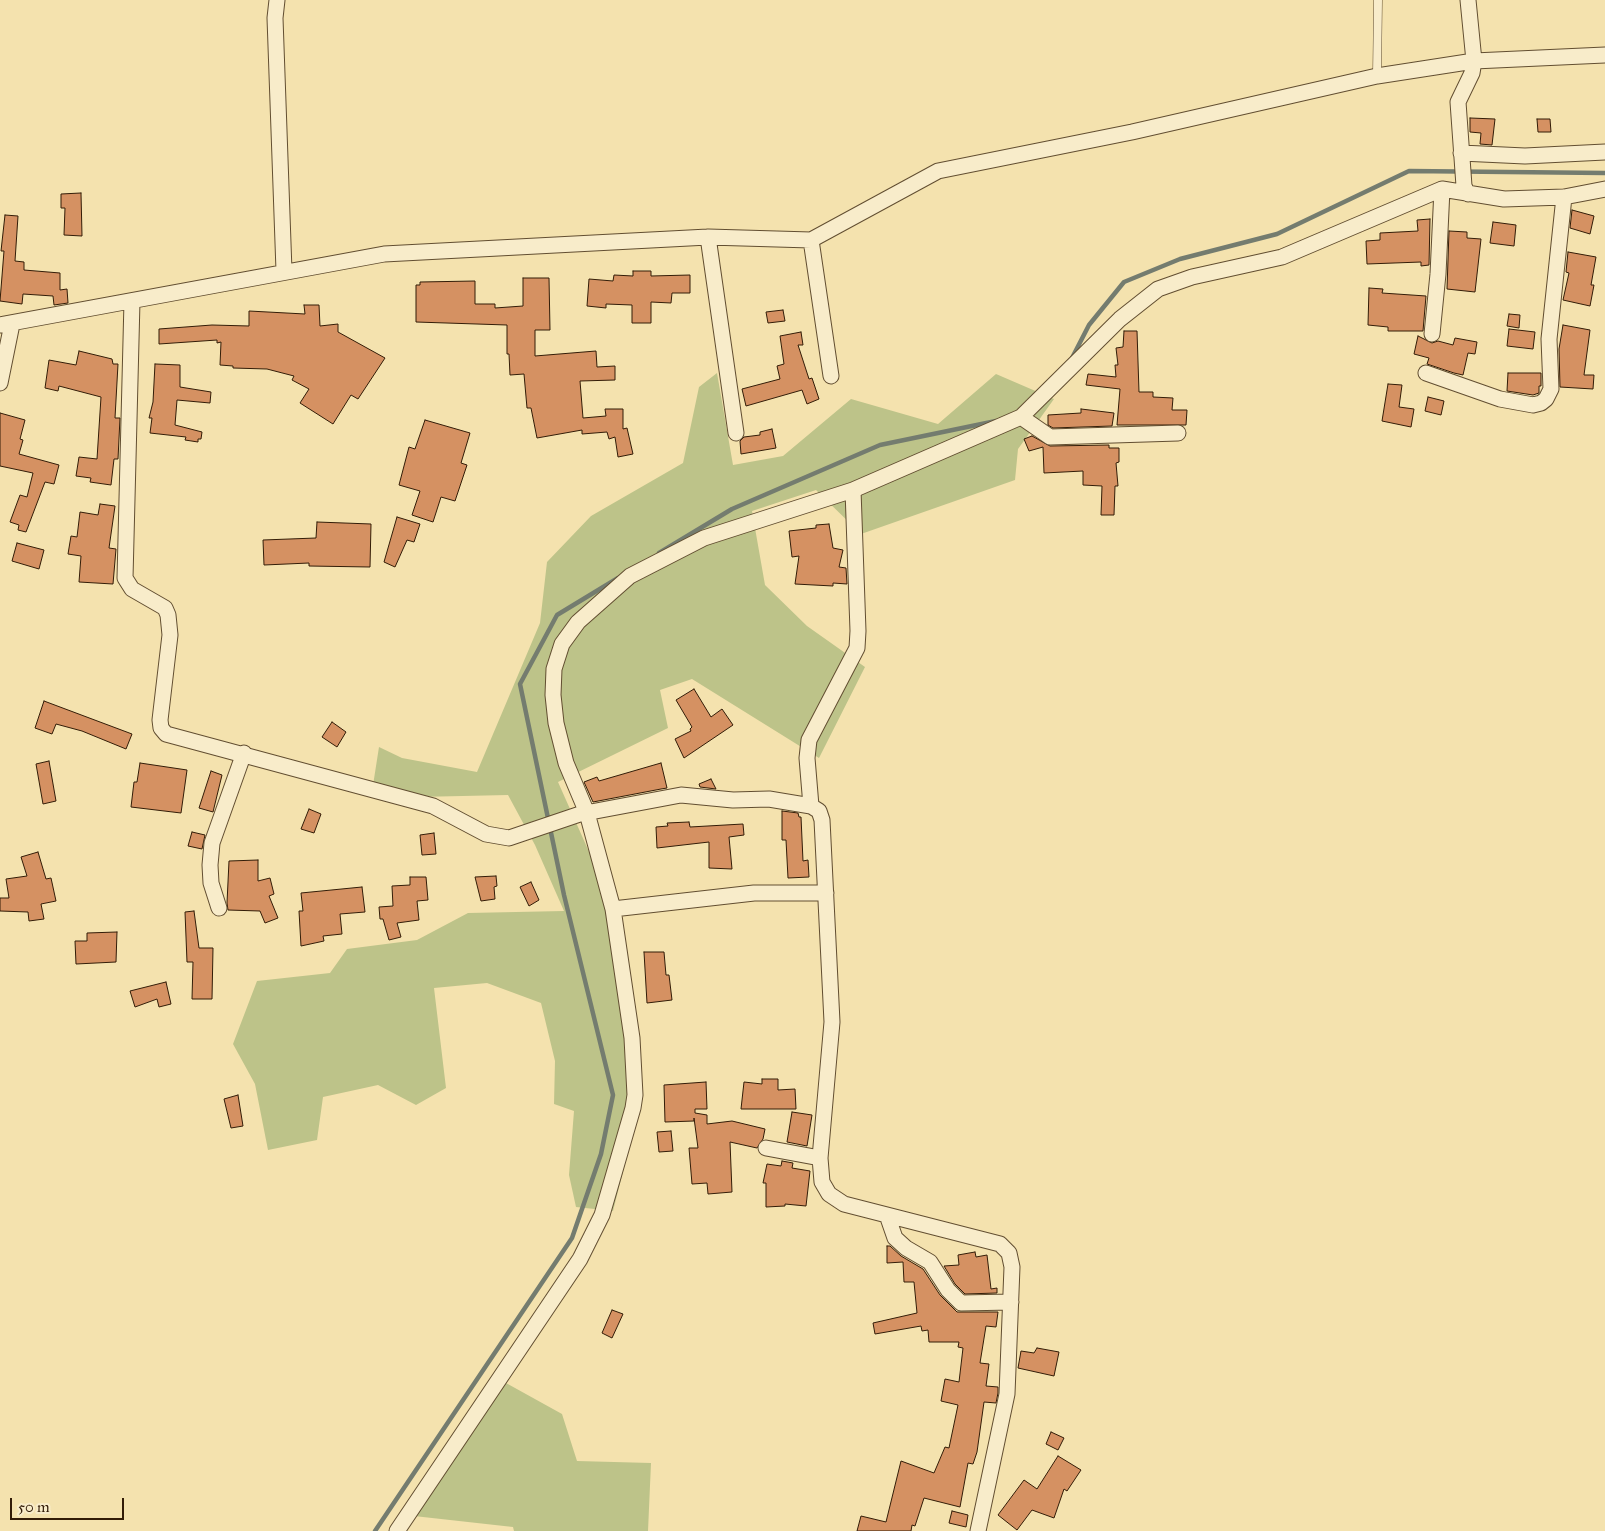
<!DOCTYPE html>
<html>
<head>
<meta charset="utf-8">
<style>
	body { margin:0 }
	#map { position:relative; width:1605px; height:1531px; overflow:hidden; background:#f4e2ae; font-family:"IM FELL Great Primer",serif }
	canvas { display:block }
	.scale { position:absolute; left:10px; top:1498px; width:114px; height:22px; box-sizing:border-box; border:2px solid #321c07; border-top:0; padding-left:6px; font-size:15px; line-height:18px; white-space:nowrap; color:#321c07; -webkit-text-stroke:4px #f8ecca; paint-order:stroke }
</style>
</head>
<body>
<div id="map">
<canvas width="1605" height="1531"></canvas>
<div class="scale">50 m</div>
</div>
<script>
const ctx = document.querySelector('canvas').getContext('2d');
ctx.lineJoin = 'round';
function paint(path, color) { ctx.fillStyle = color; ctx.fill(path, 'evenodd'); }
const toPath = rows => new Path2D(rows.map(r => 'M' + r).join(''));
function strokePath(path, color, width, dash) { ctx.strokeStyle = color; ctx.lineWidth = width; ctx.lineCap = dash ? 'butt' : 'round'; ctx.setLineDash(dash || []); ctx.stroke(path); }
const green = toPath([
	[717,373,733,465,783,456,851,399,938,424,996,374,1054,399,1018,449,1015,480,861,534,816,490,752,511,765,585,807,626,865,667,819,758,692,679,660,690,668,728,558,782,594,863,627,951,632,1015,632,1136,613,1211,576,1207,569,1175,574,1111,554,1104,555,1061,541,1003,487,983,434,988,446,1088,416,1105,378,1085,323,1097,317,1140,268,1150,255,1084,233,1044,257,981,330,973,347,949,417,940,468,913,564,911,535,845,508,795,371,798,379,747,402,758,477,772,540,623,547,562,591,516,683,463,699,387],
	[506,1383,562,1414,577,1461,651,1463,648,1531,514,1531,513,1527,414,1516]
]);
const stream = toPath([
	[1072,358,1089,325,1124,282,1180,259,1277,234,1409,171,1605,173],
	[659,553,732,509,880,445,996,421],
	[375,1531,572,1238,601,1154,613,1095,564,895,520,684,557,615,618,578]
]);
const building = toPath([
	[1470,118,1495,119,1492,145,1480,144,1481,133,1470,132,1470,118],
	[1537,119,1550,119,1551,132,1538,132,1537,119],
	[81,193,82,236,64,235,65,208,61,208,61,194,81,193],
	[1572,210,1594,216,1590,234,1570,228,1572,210],
	[5,215,18,216,15,261,24,262,24,270,60,273,60,290,67,289,68,303,54,305,53,296,23,294,22,304,0,301,4,251,1,251,5,215],
	[1430,219,1429,265,1421,266,1421,262,1367,264,1366,241,1380,240,1380,233,1418,231,1417,220,1430,219],
	[1493,222,1516,225,1514,246,1490,243,1493,222],
	[1449,231,1467,232,1467,238,1481,239,1475,292,1447,289,1449,231],
	[1568,252,1596,257,1591,285,1594,285,1590,306,1563,300,1569,273,1566,272,1568,252],
	[633,271,651,271,651,276,690,275,690,293,672,293,671,303,651,302,651,323,632,323,632,305,606,304,606,308,587,306,589,279,613,281,614,275,633,276,633,271],
	[523,278,549,278,550,330,535,330,535,356,596,351,597,367,615,366,615,380,580,381,583,418,606,416,605,409,623,409,623,429,627,428,633,454,618,457,615,437,609,439,607,432,582,434,582,430,537,438,531,408,527,408,524,374,510,375,509,354,507,354,507,325,416,322,416,285,420,285,420,282,475,281,475,304,495,304,495,308,523,306,523,278],
	[1369,288,1383,289,1382,293,1426,296,1423,331,1388,331,1388,327,1368,325,1369,288],
	[304,305,319,305,320,326,338,324,338,332,385,358,358,399,351,395,333,424,300,403,309,389,292,380,294,376,267,369,233,368,233,366,220,365,221,342,217,343,217,340,159,344,159,329,212,325,249,326,249,311,305,314,304,305],
	[783,310,785,321,768,323,766,312,783,310],
	[1509,314,1520,315,1519,328,1507,326,1509,314],
	[1563,325,1590,330,1584,375,1594,375,1593,389,1560,387,1559,349,1563,325],
	[1509,329,1535,332,1533,349,1507,346,1509,329],
	[1124,331,1137,331,1139,392,1153,392,1153,397,1173,398,1172,410,1187,410,1186,425,1117,425,1120,389,1086,385,1088,374,1116,377,1115,365,1118,365,1116,348,1123,347,1124,331],
	[801,332,803,345,798,345,809,379,812,378,819,399,807,404,802,390,746,406,742,389,780,379,777,366,784,364,780,336,801,332],
	[1418,336,1432,343,1438,341,1453,345,1455,338,1477,342,1475,354,1468,353,1463,375,1454,373,1427,364,1429,358,1414,354,1418,336],
	[79,351,112,359,113,364,118,364,115,418,120,418,118,459,114,459,111,485,90,482,91,478,76,476,79,457,97,459,101,397,59,386,58,391,45,388,49,360,76,365,79,351],
	[155,364,180,365,180,387,211,392,210,403,177,400,175,425,202,432,201,439,198,439,198,442,185,440,186,437,150,433,152,418,149,418,153,402,155,364],
	[1508,373,1541,373,1541,386,1539,386,1539,393,1533,395,1507,391,1508,373],
	[1388,384,1402,385,1399,407,1414,409,1411,427,1382,421,1388,384],
	[1428,397,1444,401,1441,415,1425,411,1428,397],
	[1081,409,1114,413,1112,426,1053,428,1048,425,1048,415,1081,413,1081,409],
	[0,413,25,420,20,439,23,440,19,454,59,465,54,484,45,482,26,532,18,530,19,525,10,522,20,495,27,497,33,473,0,466,0,413],
	[425,420,470,433,461,463,467,465,455,501,441,497,433,522,412,515,420,491,399,485,409,447,415,449,425,420],
	[772,429,776,448,741,454,740,441,744,437,760,435,760,432,772,429],
	[1032,436,1050,446,1109,445,1109,448,1119,448,1119,462,1116,463,1118,486,1115,486,1114,515,1101,515,1102,486,1083,485,1083,471,1044,473,1043,447,1029,451,1024,439,1032,436],
	[100,504,115,506,109,548,116,549,113,584,79,582,81,556,68,554,71,536,77,537,80,512,98,515,100,504],
	[397,517,420,524,414,542,407,540,395,567,384,562,397,517],
	[317,522,371,524,370,567,309,566,309,563,264,565,263,540,316,538,317,522],
	[829,524,833,548,843,550,839,567,846,568,847,584,833,583,833,586,795,584,799,556,792,557,789,531,816,528,816,525,829,524],
	[17,543,44,550,39,569,12,561,17,543],
	[694,689,711,717,722,709,733,725,684,758,675,739,691,731,690,729,692,727,676,700,694,689],
	[44,701,132,734,126,749,82,731,56,724,52,734,35,728,44,701],
	[332,722,346,732,337,747,322,737,332,722],
	[49,761,56,801,43,804,36,764,49,761],
	[140,763,187,770,181,813,131,807,134,782,137,782,140,763],
	[661,763,667,788,661,789,593,802,584,782,597,777,599,781,661,763],
	[211,771,222,775,213,812,199,808,211,771],
	[711,779,716,789,700,787,699,784,711,779],
	[309,809,321,814,314,833,301,829,309,809],
	[782,811,798,813,799,817,801,817,803,861,808,860,809,877,788,878,786,840,782,840,782,811],
	[689,822,690,827,743,824,744,835,729,837,732,869,709,868,709,842,657,848,656,827,668,826,667,823,689,822],
	[192,832,205,835,202,849,188,846,192,832],
	[434,833,436,854,422,855,420,835,434,833],
	[38,852,46,879,51,878,56,901,41,904,44,919,29,921,28,912,0,911,0,898,9,898,6,879,27,876,21,857,38,852],
	[258,860,258,881,270,878,274,894,269,896,278,918,265,923,260,911,228,910,227,903,229,861,258,860],
	[496,876,497,886,494,887,495,899,481,901,475,877,496,876],
	[410,877,426,877,428,900,417,901,419,920,397,923,401,937,389,940,383,919,380,919,379,907,393,906,392,886,410,885,410,877],
	[531,882,539,900,529,906,520,887,531,882],
	[362,887,365,912,340,914,342,934,323,936,324,941,301,946,299,911,303,911,301,893,362,887],
	[194,911,199,948,213,948,212,999,192,999,193,962,187,962,185,912,194,911],
	[117,932,116,962,76,964,75,941,87,941,87,933,117,932],
	[644,952,664,952,666,975,669,975,672,1000,647,1003,644,952],
	[166,982,171,1004,159,1007,157,999,135,1007,130,991,166,982],
	[762,1079,778,1079,778,1090,795,1089,796,1109,741,1109,744,1082,762,1084,762,1079],
	[706,1082,707,1109,695,1109,695,1113,707,1115,707,1124,732,1121,765,1129,763,1139,757,1148,730,1142,732,1192,708,1194,707,1183,692,1184,689,1148,698,1148,694,1118,694,1121,665,1122,664,1085,706,1082],
	[238,1095,243,1126,231,1128,224,1099,238,1095],
	[792,1112,812,1115,807,1146,787,1142,792,1112],
	[671,1131,673,1151,659,1152,657,1132,671,1131],
	[782,1161,793,1163,792,1168,810,1171,806,1206,785,1204,785,1206,766,1207,766,1183,763,1183,767,1164,781,1166,782,1161],
	[887,1246,890,1246,901,1256,923,1269,940,1295,957,1312,998,1312,996,1327,986,1326,980,1363,989,1364,986,1386,998,1387,998,1393,996,1403,984,1402,977,1452,973,1464,968,1463,960,1507,924,1498,915,1526,912,1525,911,1531,857,1531,861,1516,886,1522,901,1461,934,1473,945,1447,949,1448,958,1405,941,1401,945,1379,959,1382,963,1348,958,1347,959,1342,929,1342,928,1330,922,1331,921,1326,875,1334,873,1323,917,1313,914,1282,904,1282,903,1262,887,1263,887,1246],
	[975,1252,976,1257,987,1255,991,1289,997,1288,997,1293,965,1294,955,1284,944,1266,959,1265,958,1255,975,1252],
	[612,1310,623,1314,612,1338,602,1333,612,1310],
	[1037,1348,1059,1352,1054,1376,1018,1368,1021,1351,1034,1353,1037,1348],
	[1051,1432,1064,1438,1058,1450,1046,1444,1051,1432],
	[1058,1456,1081,1470,1067,1491,1064,1489,1054,1518,1032,1510,1017,1530,998,1515,1024,1480,1037,1489,1058,1456],
	[952,1511,968,1515,966,1527,949,1523,952,1511]
]);
const lane = toPath([
	[1377,76,1378,0]
]);
const street = toPath([
	[277,0,275,18,284,271],
	[1461,153,1525,156,1605,152],
	[1468,194,1464,186,1458,102,1472,73,1474,61,1468,0],
	[708,237,736,433],
	[811,240,831,376],
	[132,301,125,578,132,589,165,608,168,615,170,635,160,720,161,728,166,734,433,806,486,834,509,838,580,814,681,795,733,800,769,799,811,806,819,811,822,820,832,1022,820,1158,822,1182,829,1194,844,1204,1000,1244,1009,1253,1012,1267,1007,1394,978,1531],
	[0,325,384,254,708,237,811,240,938,171,1132,132,1377,76,1474,61,1605,55],
	[1432,334,1438,274,1442,189],
	[1426,373,1500,399,1533,405,1541,403,1546,399,1551,389,1549,339,1564,197],
	[0,383,12,324],
	[1021,417,1050,437,1178,433],
	[811,806,807,758,809,740,857,648,858,631,853,490],
	[219,908,211,883,210,865,212,843,244,753],
	[613,909,754,893,826,893],
	[766,1148,820,1158],
	[887,1215,895,1238,906,1248,930,1262,948,1290,961,1303,1011,1302],
	[397,1531,580,1259,602,1215,633,1108,635,1095,632,1038,613,909,587,813,566,763,556,723,553,695,554,669,562,644,578,622,630,576,704,538,853,490,1021,417,1120,319,1158,289,1192,277,1282,257,1442,189,1504,199,1564,197,1605,189]
]);
paint(green, '#bdc389');
strokePath(stream, '#747c6f', 4.5);
paint(building, '#d59162');
strokePath(building, '#321c07', 1);
strokePath(lane, '#624e31', 9);
strokePath(street, '#624e31', 17);
strokePath(lane, '#f8ecca', 8);
strokePath(street, '#f8ecca', 15);
</script>
</body>
</html>
